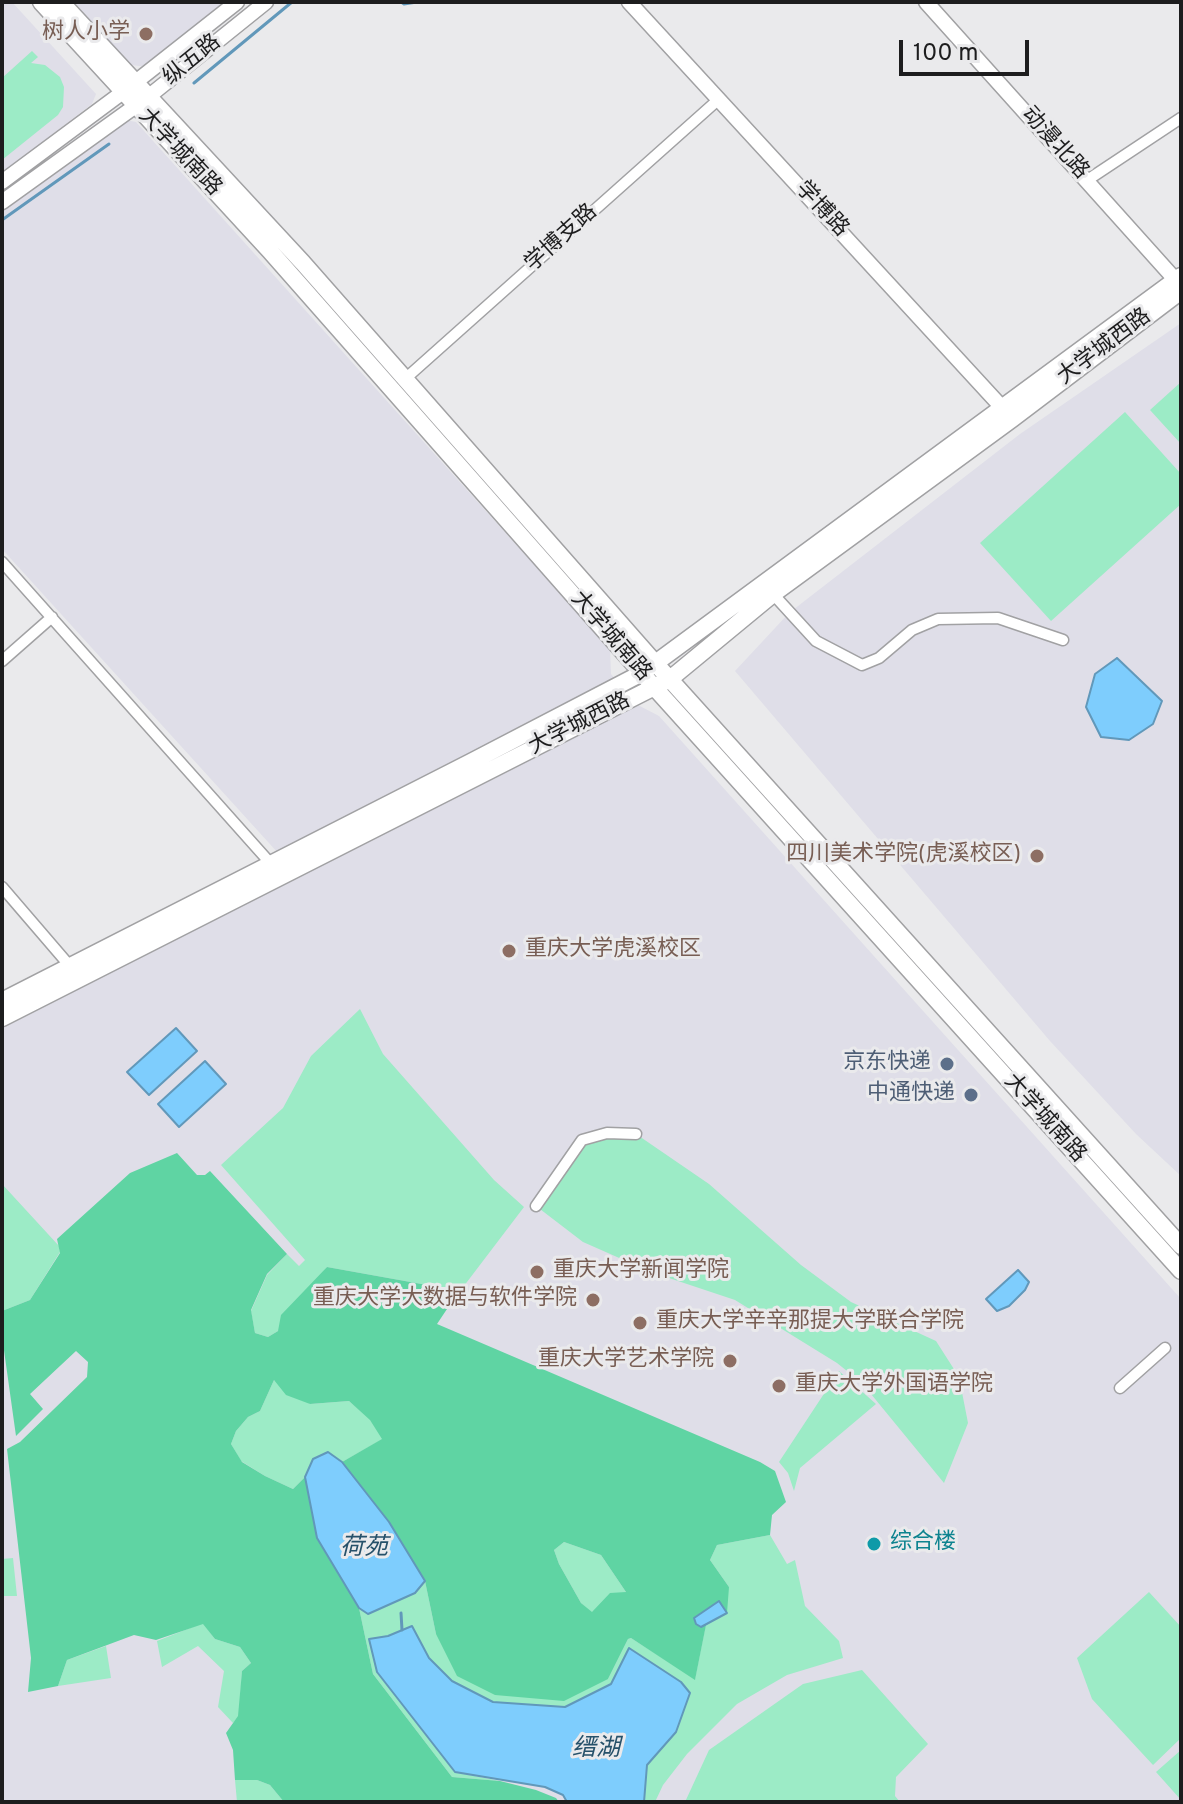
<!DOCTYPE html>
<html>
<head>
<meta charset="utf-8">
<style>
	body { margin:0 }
	#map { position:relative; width:1183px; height:1804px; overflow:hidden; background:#eaeaec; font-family:Overpass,sans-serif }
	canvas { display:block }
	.frame { position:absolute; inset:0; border:4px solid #1d1d1e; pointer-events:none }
	.scale { position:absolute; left:899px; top:40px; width:130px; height:36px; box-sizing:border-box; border:4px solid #1d1d1e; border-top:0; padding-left:10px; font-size:24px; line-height:28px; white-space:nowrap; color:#1d1d1e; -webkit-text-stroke:6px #eaeaec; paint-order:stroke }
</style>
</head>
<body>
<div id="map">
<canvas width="1183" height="1804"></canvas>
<div class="frame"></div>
<div class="scale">100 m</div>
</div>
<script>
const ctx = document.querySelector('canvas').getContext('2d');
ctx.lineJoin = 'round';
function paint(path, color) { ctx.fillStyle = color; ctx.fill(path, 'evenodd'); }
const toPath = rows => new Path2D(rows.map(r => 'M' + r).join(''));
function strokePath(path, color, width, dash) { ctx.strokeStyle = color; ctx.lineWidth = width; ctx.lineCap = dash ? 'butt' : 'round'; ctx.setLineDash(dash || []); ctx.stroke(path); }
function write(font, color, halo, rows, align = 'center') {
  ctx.font = font + ' Overpass,"Noto Sans SC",sans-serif'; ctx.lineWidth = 6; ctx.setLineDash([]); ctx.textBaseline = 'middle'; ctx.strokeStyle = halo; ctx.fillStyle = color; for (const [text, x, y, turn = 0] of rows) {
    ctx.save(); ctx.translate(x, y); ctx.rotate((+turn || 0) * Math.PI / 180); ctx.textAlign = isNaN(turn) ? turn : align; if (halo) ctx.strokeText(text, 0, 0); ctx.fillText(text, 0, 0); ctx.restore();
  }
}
const built = toPath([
	[2,2,12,2,96,94,92,104,2,173],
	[74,2,229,2,148,67,131,65],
	[125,120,136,122,610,649,611,674,636,704,659,716,1181,1299,1181,1802,2,1802,2,1026,298,875,2,549,2,210],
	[1181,323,1181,1176,1136,1134,1050,1041,735,671,789,613,1020,434]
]);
const green = toPath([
	[32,51,38,57,31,63,45,65,60,77,64,87,63,107,58,115,2,160,2,78],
	[1181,382,1181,444,1150,410],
	[1125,412,1181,474,1181,504,1051,621,980,543],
	[360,1009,383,1054,494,1180,524,1207,451,1303,427,1285,327,1267,278,1331,268,1337,255,1333,251,1311,267,1275,287,1254,299,1266,305,1260,221,1165,283,1108,311,1056],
	[636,1134,709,1184,801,1265,851,1302,936,1341,959,1377,968,1423,944,1483,862,1383,837,1363,735,1300,651,1272,583,1242,536,1206,582,1140],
	[2,1184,59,1246,60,1252,30,1300,2,1311],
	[839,1371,876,1404,800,1468,794,1491,788,1473,779,1462],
	[274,1380,310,1404,349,1401,370,1419,383,1439,342,1462,329,1453,314,1459,305,1477,293,1489,265,1476,241,1461,231,1444,236,1431,248,1417,260,1411],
	[770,1535,787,1564,795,1560,805,1606,839,1641,843,1658,787,1675,737,1704,687,1754,663,1785,655,1802,644,1802,647,1765,676,1732,689,1694,681,1682,630,1648,611,1684,565,1707,492,1702,452,1681,429,1658,412,1626,388,1636,369,1639,377,1672,455,1772,500,1781,452,1777,373,1674,359,1608,368,1614,415,1593,425,1581,436,1634,608,1679,628,1639,631,1638,695,1679,706,1624,729,1587,710,1560,717,1545],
	[564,1542,601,1555,626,1592,592,1613,581,1603,559,1564,554,1550],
	[13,1558,17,1596,2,1596,2,1559],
	[1149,1592,1181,1627,1181,1738,1153,1765,1092,1699,1077,1658],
	[203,1623,215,1639,240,1647,251,1663,242,1671,239,1716,233,1723,218,1707,224,1671,198,1646,162,1667,157,1641],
	[106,1646,111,1678,58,1686,67,1660],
	[862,1670,928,1744,896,1777,895,1796,900,1802,685,1802,709,1750,803,1684],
	[1181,1750,1181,1800,1156,1772],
	[235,1780,257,1780,270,1785,284,1802,237,1802]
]);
const forest = toPath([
	[177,1153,197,1175,205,1175,210,1171,287,1254,267,1274,251,1310,255,1333,268,1337,278,1331,281,1315,327,1267,427,1285,451,1303,437,1324,760,1462,775,1471,786,1502,772,1515,770,1535,717,1545,710,1560,729,1587,727,1613,706,1625,695,1680,631,1638,628,1639,608,1679,564,1701,495,1695,457,1676,436,1634,425,1581,389,1522,342,1462,382,1439,370,1420,349,1401,310,1404,286,1395,274,1380,260,1411,248,1417,236,1431,231,1444,242,1462,265,1476,293,1489,305,1477,317,1538,359,1608,373,1674,452,1777,500,1781,536,1790,556,1798,559,1802,284,1802,270,1785,257,1780,235,1780,233,1750,226,1733,238,1716,242,1671,251,1663,240,1647,215,1639,203,1624,156,1640,134,1635,67,1660,58,1686,28,1692,31,1658,7,1449,20,1442,87,1377,88,1362,76,1351,30,1394,43,1409,16,1436,2,1336,2,1311,30,1300,60,1253,57,1239,130,1173],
	[564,1542,601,1555,626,1592,610,1593,592,1612,581,1603,559,1564,554,1550]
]);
const water = toPath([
	[1117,658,1162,701,1153,724,1129,740,1101,737,1086,707,1095,674,1117,658],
	[176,1028,197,1051,149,1095,127,1072,176,1028],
	[205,1061,226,1084,179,1127,158,1104,205,1061],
	[1018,1270,1029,1282,1025,1290,1009,1306,997,1311,986,1299,1018,1270],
	[328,1452,342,1462,389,1522,425,1581,415,1593,368,1614,359,1608,317,1538,305,1477,313,1459,328,1452],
	[719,1601,727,1613,701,1627,696,1624,694,1618,719,1601],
	[412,1626,429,1658,452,1681,493,1702,565,1707,611,1684,629,1648,681,1682,690,1693,676,1732,647,1765,644,1802,567,1802,563,1795,545,1787,455,1772,377,1672,369,1639,388,1636,412,1626]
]);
const stream = toPath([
	[401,2,404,4,417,2],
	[194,83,292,2],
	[2,220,109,144],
	[401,1613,402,1630]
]);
const street = toPath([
	[1086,181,1181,118],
	[405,379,719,99],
	[2,562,272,865],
	[773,594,816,641,862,665,879,658,912,630,938,619,998,618,1063,640],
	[2,661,52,617],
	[2,887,69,965],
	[536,1206,582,1140,607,1133,636,1134],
	[1120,1388,1165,1348]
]);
const secondary = toPath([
	[629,2,1008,414],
	[926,2,1181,286],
	[2,182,123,92,237,2],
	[2,202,148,97,266,2]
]);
const primary = toPath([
	[41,2,270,251,655,688,1181,1271],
	[61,2,303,263,656,664,1181,1246],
	[2,1001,471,762,642,673,1181,276],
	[2,1018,670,679,773,594,1012,419,1181,291]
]);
const markers = [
	[146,34,8,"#8d6e63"],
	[1037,856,8,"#8d6e63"],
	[509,951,8,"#8d6e63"],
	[947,1064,8,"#5c6f8a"],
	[971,1095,8,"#5c6f8a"],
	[537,1272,8,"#8d6e63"],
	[593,1300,8,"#8d6e63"],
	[640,1323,8,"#8d6e63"],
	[730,1361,8,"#8d6e63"],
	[779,1386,8,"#8d6e63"],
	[874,1544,8,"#0f9aa8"]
];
const educationNames = [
	["树人小学",130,34],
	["四川美术学院(虎溪校区)",1021,856],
	["重庆大学虎溪校区",525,951,"left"],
	["重庆大学新闻学院",553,1272,"left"],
	["重庆大学大数据与软件学院",577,1300],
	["重庆大学辛辛那提大学联合学院",656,1323,"left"],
	["重庆大学艺术学院",714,1361],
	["重庆大学外国语学院",795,1386,"left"]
];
const streetNames = [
	["纵五路",193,61,-39],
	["动漫北路",1054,144,48],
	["大学城南路",179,153,47],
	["学博路",821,210,47],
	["学博支路",562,239,-42],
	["大学城西路",1105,348,-37],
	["大学城南路",610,637,49],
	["大学城西路",580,725,-27],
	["大学城南路",1044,1119,48]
];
const serviceNames = [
	["京东快递",931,1064],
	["中通快递",955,1095]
];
const cultureNames = [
	["综合楼",890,1544]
];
const waterNames = [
	["荷苑",364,1549],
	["缙湖",596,1750]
];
paint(built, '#dfdee8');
paint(green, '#9cebc6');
paint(forest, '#5fd4a3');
paint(water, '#7ecdfd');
strokePath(water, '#6198ba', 2);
strokePath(stream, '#6198ba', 3);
strokePath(street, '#a1a1a3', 13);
strokePath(secondary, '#a1a1a3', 17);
strokePath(primary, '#a1a1a3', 19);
strokePath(street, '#fff', 10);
strokePath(secondary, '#fff', 14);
strokePath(primary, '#fff', 16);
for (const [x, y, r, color] of markers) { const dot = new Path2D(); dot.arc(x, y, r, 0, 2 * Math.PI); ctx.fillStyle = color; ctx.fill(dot); strokePath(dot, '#eaeaec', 3); }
write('22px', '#785e54', '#eaeaec', educationNames, 'right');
write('22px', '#1d1d1e', '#eaeaec', streetNames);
write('22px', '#4e5e75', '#eaeaec', serviceNames, 'right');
write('22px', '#0d838f', '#eaeaec', cultureNames, 'left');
write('italic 24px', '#26516a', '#eaeaec', waterNames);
</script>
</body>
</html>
